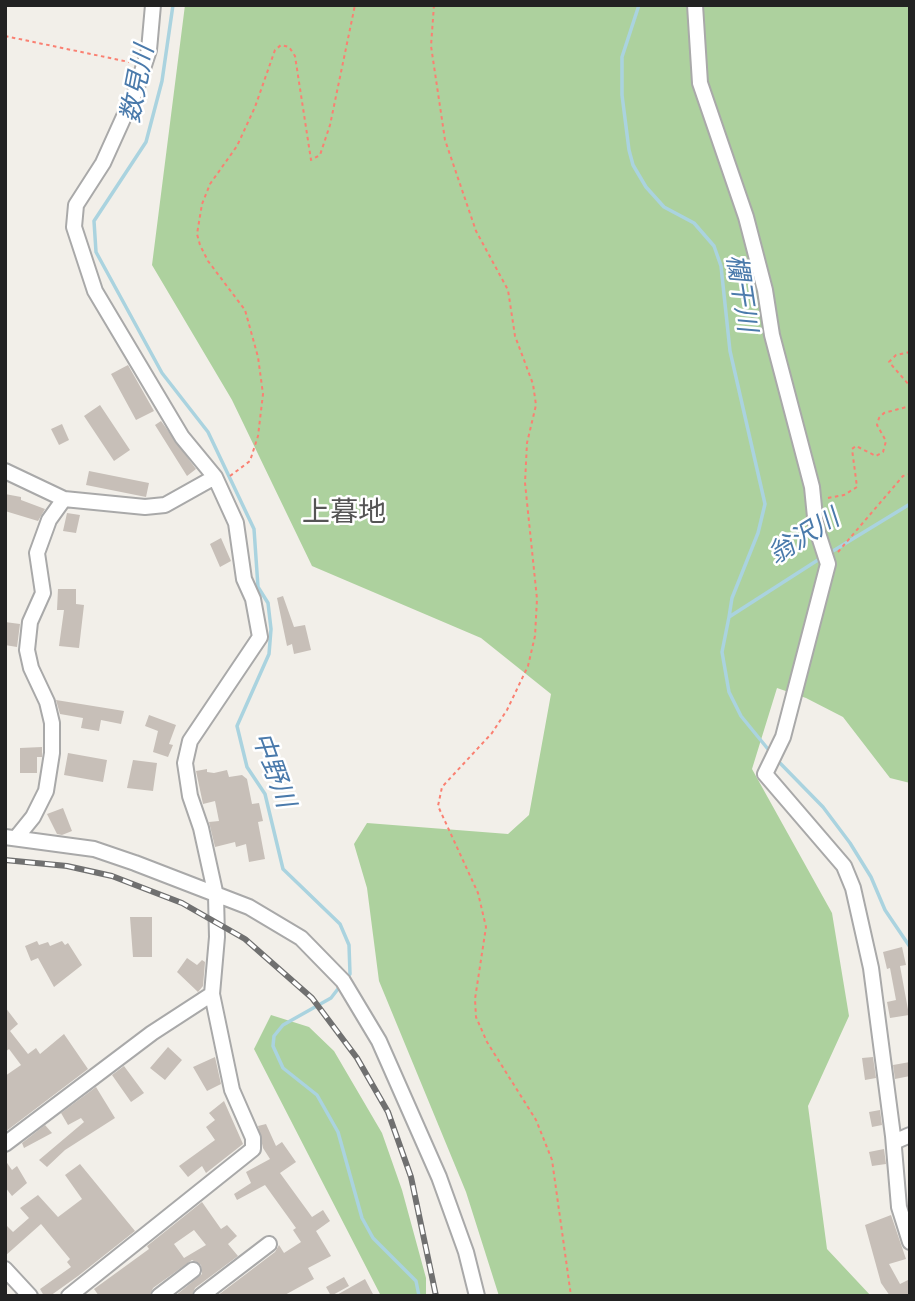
<!DOCTYPE html>
<html>
<head>
<meta charset="utf-8">
<style>
	body { margin:0 }
	#map { position:relative; width:915px; height:1301px; overflow:hidden; background:#f2efe9; font-family:Montserrat,sans-serif }
	canvas { display:block }
	.frame { position:absolute; inset:0; border:7px solid #222; pointer-events:none }
</style>
</head>
<body>
<div id="map">
<canvas width="915" height="1301"></canvas>
<div class="frame"></div>
</div>
<script>
const ctx = document.querySelector('canvas').getContext('2d');
ctx.lineJoin = 'round';
function paint(path, color) { ctx.fillStyle = color; ctx.fill(path, 'evenodd'); }
const toPath = rows => new Path2D(rows.map(r => 'M' + r).join(''));
function strokePath(path, color, width, dash) { ctx.strokeStyle = color; ctx.lineWidth = width; ctx.lineCap = dash ? 'butt' : 'round'; ctx.setLineDash(dash || []); ctx.stroke(path); }
function write(font, color, halo, rows, align = 'center') {
  ctx.font = font + ' Montserrat,"Noto Sans JP",sans-serif'; ctx.lineWidth = 5; ctx.setLineDash([]); ctx.textBaseline = 'middle'; ctx.strokeStyle = halo; ctx.fillStyle = color; for (const [text, x, y, turn = 0] of rows) {
    ctx.save(); ctx.translate(x, y); ctx.rotate((+turn || 0) * Math.PI / 180); ctx.textAlign = isNaN(turn) ? turn : align; if (halo) ctx.strokeText(text, 0, 0); ctx.fillText(text, 0, 0); ctx.restore();
  }
}
const forest = toPath([
	[185,5,910,5,910,783,890,778,843,717,806,698,777,688,752,769,832,913,849,1016,808,1106,827,1249,871,1296,499,1296,466,1192,379,981,367,888,354,844,367,823,508,834,529,815,551,694,481,638,312,566,232,400,152,265],
	[271,1015,309,1027,334,1051,382,1133,402,1190,426,1278,426,1296,381,1296,254,1049]
]);
const stream = toPath([
	[173,5,162,81,146,142,94,221,96,252,162,373,208,432,254,529,258,587,268,603,271,629,269,654,237,726,247,767,265,794,283,869,340,924,349,945,350,974,346,979],
	[639,5,622,57,622,95,629,150,633,165,646,187,664,207,694,223,714,246,721,266,730,351,765,504,758,533,732,598,729,617],
	[828,554,910,504],
	[729,617,722,652,729,692,741,716,772,754],
	[729,617,821,558],
	[777,760,823,807,850,843,871,877,885,910,910,947],
	[341,985,331,998,283,1025,274,1036,273,1046,283,1068,317,1095,338,1132,362,1218,373,1238,416,1281,419,1296]
]);
const building = toPath([
	[128,365,154,411,136,420,111,374],
	[100,405,130,450,114,461,84,416],
	[161,421,196,469,187,476,155,425],
	[62,424,69,440,59,445,51,429],
	[89,471,149,483,146,497,86,485],
	[5,494,21,497,21,500,45,509,38,521,5,511],
	[67,513,80,515,76,533,63,531],
	[221,538,231,561,220,567,210,544],
	[58,589,76,589,76,604,84,605,79,648,59,646,64,610,57,610],
	[283,596,294,627,305,625,311,650,294,654,292,644,287,646,277,598],
	[5,622,20,624,17,647,5,645],
	[56,700,124,711,121,724,101,720,99,731,81,728,83,718,60,714],
	[149,715,176,725,169,744,173,745,168,757,153,752,158,731,145,726],
	[42,747,42,757,37,757,37,773,20,773,20,748],
	[68,753,107,760,103,782,64,775],
	[133,760,157,763,153,791,127,788],
	[207,769,207,772,214,773,227,770,229,777,242,775,247,779,252,804,259,803,263,821,258,822,265,859,249,862,246,844,236,847,235,842,215,847,209,822,219,821,215,801,203,804,196,771],
	[63,808,72,831,62,835,57,834,47,814],
	[130,917,152,917,152,957,133,957],
	[37,941,39,945,48,942,50,946,62,941,65,945,68,943,82,965,54,987,38,958,31,961,25,946],
	[902,947,906,965,900,966,909,1015,890,1018,887,1002,896,1000,890,968,887,969,883,952],
	[187,958,197,965,202,960,205,962,203,986,198,992,177,972],
	[5,1007,18,1024,10,1031,28,1054,36,1048,40,1054,64,1034,88,1069,5,1132,5,1076,21,1065,9,1049,5,1052],
	[168,1047,182,1060,165,1080,150,1068],
	[215,1057,221,1084,207,1091,193,1067],
	[873,1057,876,1078,865,1080,862,1058],
	[910,1062,910,1076,895,1079,893,1065],
	[124,1066,144,1093,131,1102,112,1075],
	[96,1087,115,1118,65,1150,47,1167,39,1160,84,1122,81,1118,68,1125,61,1113],
	[224,1101,243,1144,206,1173,202,1166,188,1177,179,1166,215,1140,206,1127,215,1120,209,1113],
	[880,1110,882,1125,872,1127,869,1112],
	[266,1124,276,1146,282,1142,296,1162,280,1173,312,1217,323,1210,330,1221,316,1231,331,1256,308,1268,314,1279,283,1296,217,1296,275,1252,279,1245,284,1253,301,1242,293,1230,296,1228,265,1185,237,1200,234,1194,251,1183,246,1172,270,1159,263,1148,258,1126],
	[45,1125,52,1133,24,1148,22,1143],
	[884,1149,886,1164,872,1166,869,1152],
	[5,1160,12,1170,17,1166,27,1183,12,1196,5,1187],
	[80,1164,135,1231,78,1276,50,1296,44,1296,40,1289,71,1267,67,1262,70,1259,41,1224,5,1256,5,1224,13,1232,29,1218,20,1208,38,1195,58,1217,82,1199,65,1175],
	[202,1202,221,1229,227,1225,237,1236,228,1244,238,1256,195,1288,192,1296,175,1296,202,1274,201,1265,192,1260,153,1288,150,1296,99,1296,94,1289,149,1249,147,1246],
	[194,1230,206,1245,184,1258,174,1244],
	[891,1215,906,1259,889,1264,900,1284,910,1279,910,1296,890,1296,881,1283,865,1225],
	[344,1277,349,1286,331,1296,326,1287],
	[365,1279,374,1296,335,1296]
]);
const path = toPath([
	[434,5,431,46,445,140,476,231,508,290,515,336,533,384,536,405,527,443,525,483,537,599,535,636,528,666,507,710,492,733,442,787,438,806,478,893,486,927,475,999,476,1017,487,1042,536,1120,552,1160,571,1296],
	[5,36,129,62],
	[910,352,896,355,889,362,910,386],
	[230,476,250,461,258,436,263,394,258,357,245,310,208,261,200,245,197,234,202,204,210,184,237,146,255,107,275,50,281,45,289,47,295,56,311,160,320,155,330,125,355,5],
	[828,498,844,495,857,487,852,449,856,446,876,456,883,452,886,441,877,425,879,418,884,413,910,406],
	[838,552,903,476,910,474]
]);
const minor = toPath([
	[695,5,700,83,746,217,765,290,772,335,812,487,816,527,828,564,783,737,765,774,844,866,853,888,871,968,893,1136,899,1207,910,1242],
	[5,471,64,499,145,507,165,505,215,477],
	[5,837,94,849,135,863,249,907,301,938,343,981,379,1041,439,1177,466,1252,477,1296],
	[16,838,33,817,46,791,52,753,52,723,47,702,31,668,27,650,30,622,43,593,37,553,49,520,64,499],
	[894,1142,910,1135],
	[5,1144,152,1033,212,994],
	[5,1269,30,1296],
	[69,1296,253,1149,253,1138,232,1090,212,994,217,937,216,896,201,828,190,796,185,763,190,741,260,637,253,599,244,579,236,523,215,477,182,437,95,291,74,227,76,205,103,163,136,90,149,50,153,5],
	[159,1296,193,1270],
	[201,1296,269,1244]
]);
const rail = toPath([
	[5,860,67,866,112,876,182,903,245,939,312,998,357,1058,388,1112,411,1177,436,1296]
]);
const waterNames = [
	["数見川",138,84,-79],
	["欄干川",741,293,81],
	["翁沢川",804,537,-32],
	["中野川",273,770,70]
];
const quarterNames = [
	["上暮地",344,513]
];
paint(forest, '#add19e');
strokePath(stream, '#aad3df', 3.5);
paint(building, '#c7bfb8');
strokePath(minor, '#a9a9a9', 18);
strokePath(path, '#fa8072', 2, [3.5, 3.5]);
strokePath(minor, '#fff', 14);
strokePath(rail, '#707070', 6);
strokePath(rail, '#fff', 3.5, [10]);
write('italic 26px', '#4a7aab', '#fff', waterNames);
write('28px', '#555', '#fff', quarterNames);
</script>
</body>
</html>
